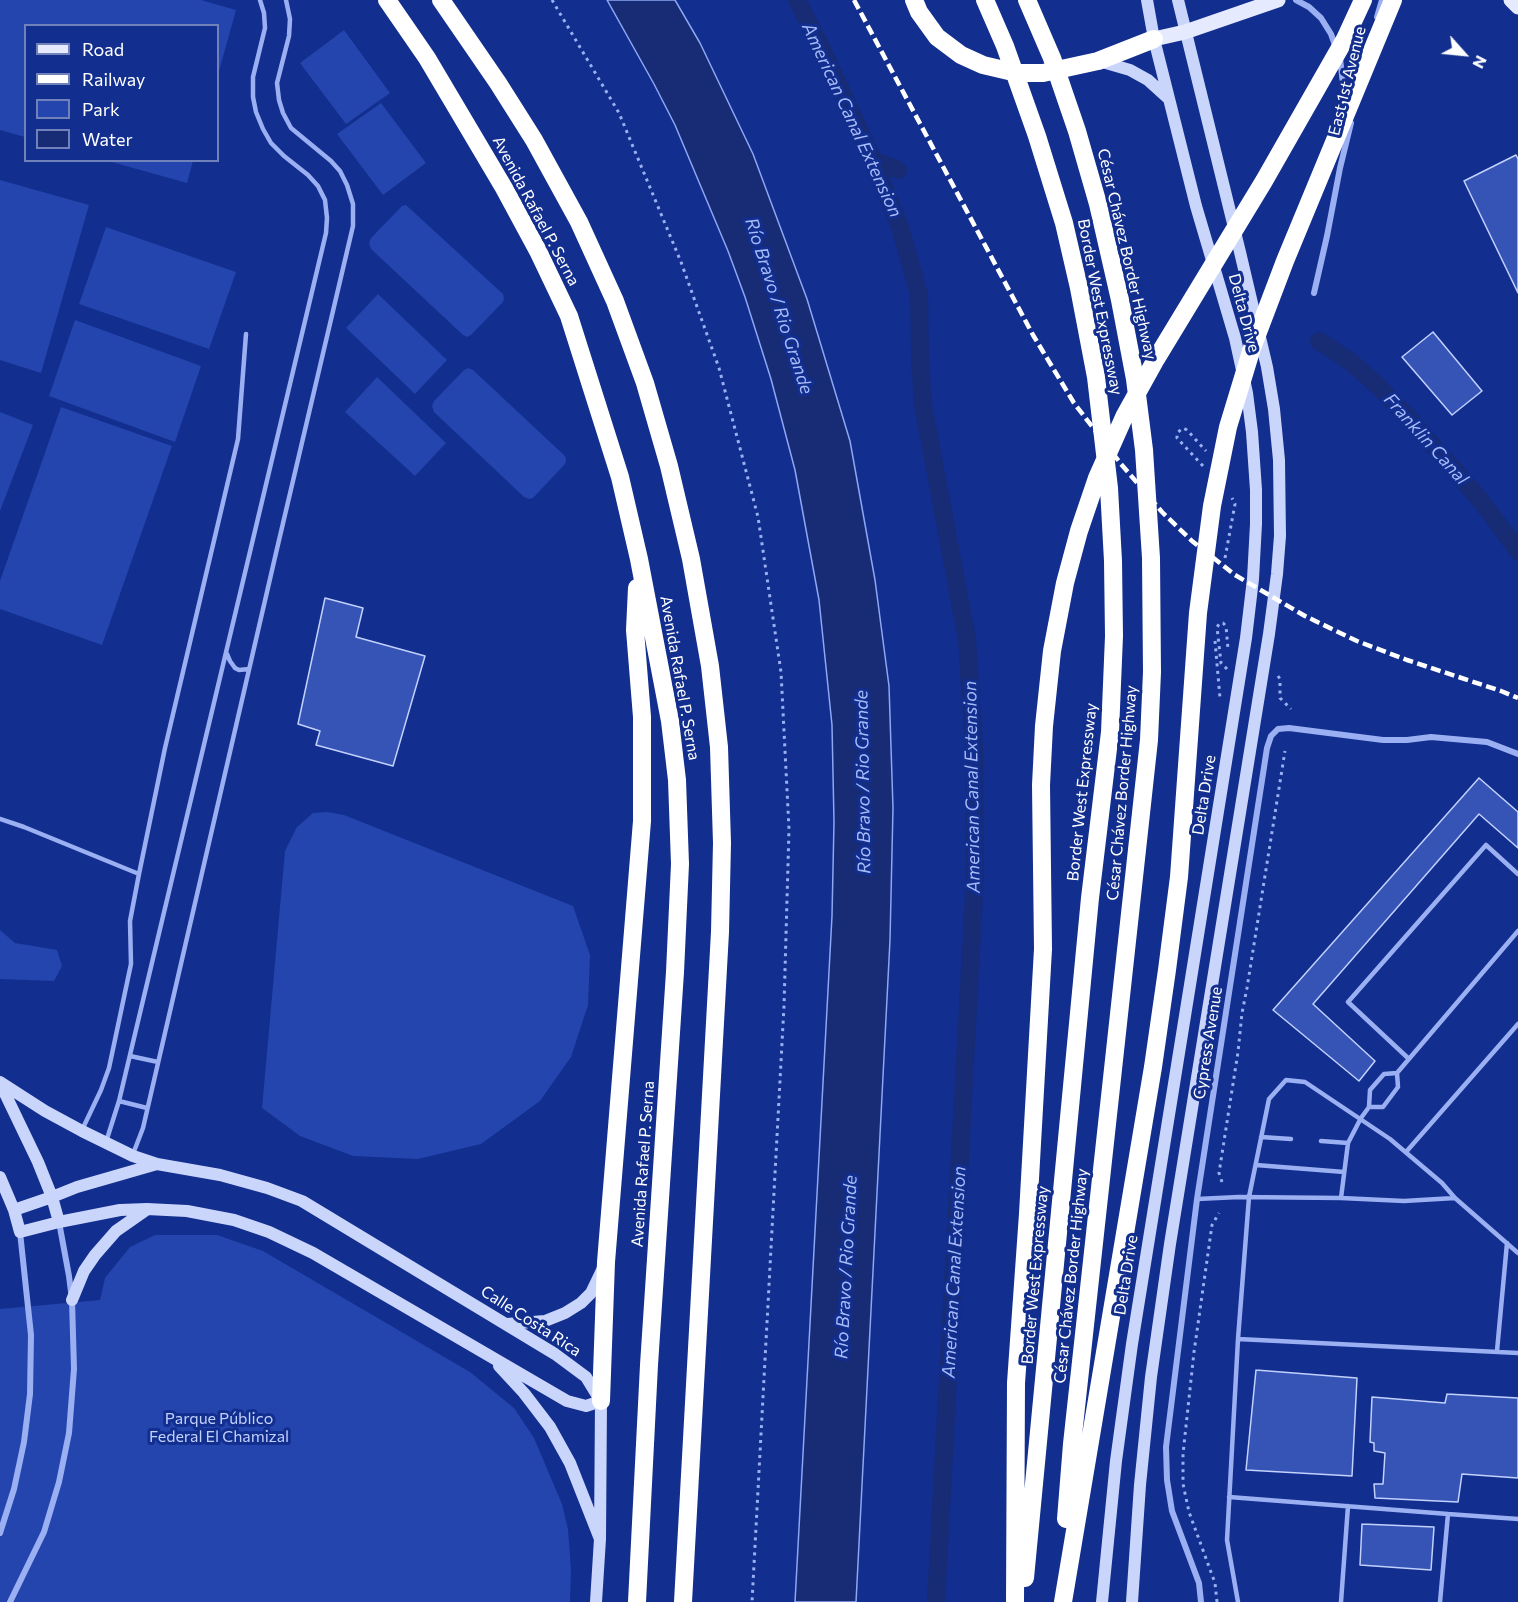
<!DOCTYPE html>
<html>
<head>
<meta charset="utf-8">
<style>
	body { margin:0 }
	#map { position:relative; width:1518px; height:1602px; overflow:hidden; background:#122e8e; font-family:Commissioner,sans-serif }
	canvas { display:block }
	.legend { position:absolute; left:24px; top:24px; width:195px; height:138px; box-sizing:border-box; background:#122e8e; border:2px solid #7182bb; margin:0; padding:8px 10px; list-style:none; font-size:18px; color:#fff }
	.legend li { display:flex; align-items:center; gap:12px; height:30px }
	.legend b { width:30px; border:2px solid #7182bb }
	.north { position:absolute; left:1434px; top:24px; width:60px; height:60px; -webkit-text-stroke:4px #122e8e; paint-order:stroke; rotate:117deg; font-size:16px; font-weight:700; line-height:24px; text-align:center; color:#fff }
	.north::after { content:''; display:block; margin:auto; width:21px; height:27px; background:#fff; clip-path:polygon(50% 0,100% 100%,50% 72%,0 100%) }
</style>
</head>
<body>
<div id="map">
<canvas width="1518" height="1602"></canvas>
<ul class="legend">
<li><b style="height:8px;background:#e6eaff"></b>Road</li>
<li><b style="height:8px;background:#fff"></b>Railway</li>
<li><b style="height:16px;background:#2445ad"></b>Park</li>
<li><b style="height:16px;background:#172c75"></b>Water</li>
</ul>
<div class="north">N</div>
</div>
<script>
const ctx = document.querySelector('canvas').getContext('2d');
ctx.lineJoin = 'round';
function paint(path, color) { ctx.fillStyle = color; ctx.fill(path, 'evenodd'); }
const toPath = rows => new Path2D(rows.map(r => 'M' + r).join(''));
function strokePath(path, color, width, dash) { ctx.strokeStyle = color; ctx.lineWidth = width; ctx.lineCap = dash ? 'butt' : 'round'; ctx.setLineDash(dash || []); ctx.stroke(path); }
function write(font, color, halo, rows, align = 'center') {
  ctx.font = font + ' Commissioner,sans-serif'; ctx.lineWidth = 6; ctx.setLineDash([]); ctx.textBaseline = 'middle'; ctx.strokeStyle = halo; ctx.fillStyle = color; for (const [text, x, y, turn = 0] of rows) {
    ctx.save(); ctx.translate(x, y); ctx.rotate((+turn || 0) * Math.PI / 180); ctx.textAlign = isNaN(turn) ? turn : align; if (halo) ctx.strokeText(text, 0, 0); ctx.fillText(text, 0, 0); ctx.restore();
  }
}
const green = toPath([
	[0,0,201,0,236,10,218,75,218,26,26,26,25,137,0,130],
	[344,30,390,93,346,124,300,63],
	[381,103,426,163,383,195,337,134],
	[108,161,193,160,193,161,187,183],
	[0,180,89,205,41,373,0,360],
	[406,205,503,294,504,298,503,302,471,335,467,337,463,335,371,249,369,243,371,238,402,206],
	[106,227,236,272,209,349,79,304],
	[378,294,447,360,415,394,346,328],
	[75,320,201,366,175,442,49,396],
	[468,368,473,370,565,456,566,460,565,464,533,498,529,499,524,497,434,412,432,406,434,401,464,370],
	[377,377,446,443,415,476,345,412],
	[61,407,172,446,102,645,0,609,0,581],
	[0,412,33,425,0,511],
	[327,812,344,815,573,906,590,955,588,1005,571,1057,540,1101,481,1144,418,1159,353,1156,300,1136,262,1108,285,851,297,827,313,813],
	[0,930,15,943,57,950,62,966,54,981,0,979],
	[155,1235,217,1235,263,1251,470,1372,514,1408,534,1438,562,1504,568,1529,571,1570,570,1602,0,1602,0,1309,100,1300,105,1278,130,1247]
]);
const water = toPath([
	[607,0,675,0,700,43,753,154,807,299,850,441,875,580,889,686,893,808,890,940,856,1602,795,1602,832,916,834,822,832,725,819,600,795,470,771,379,745,297,728,251,675,125,654,84,607,0]
]);
const canal = toPath([
	[797,0,819,43,873,160,900,227,919,294,920,359,923,405,967,639,974,748,975,875,936,1602],
	[873,160,898,170],
	[1319,341,1351,362,1379,387,1413,423,1481,501,1518,551]
]);
const building = toPath([
	[1516,155,1518,159,1518,293,1464,181,1516,155],
	[1433,332,1482,391,1452,415,1402,357,1433,332],
	[325,598,363,608,356,637,425,656,393,766,316,745,320,731,298,724,325,598],
	[1479,778,1518,812,1518,848,1479,814,1313,1004,1375,1061,1359,1081,1273,1010,1479,778],
	[1256,1370,1357,1378,1352,1476,1246,1470,1256,1370],
	[1447,1394,1518,1398,1518,1478,1462,1474,1458,1502,1375,1498,1374,1484,1383,1484,1385,1453,1374,1451,1374,1443,1370,1442,1372,1397,1445,1403,1447,1394],
	[1362,1524,1434,1527,1431,1570,1360,1565,1362,1524]
]);
const path = toPath([
	[552,0,619,113,681,262,719,368,758,517,781,672,789,829,784,1006,752,1602],
	[1203,466,1177,438,1177,433,1183,428,1187,430,1206,451],
	[1225,558,1235,504,1232,498],
	[1215,641,1220,698],
	[1227,669,1221,663,1217,627,1220,623,1223,623,1226,626,1228,649],
	[1278,676,1280,679,1280,698,1291,709],
	[1222,1182,1219,1173,1238,1052,1242,1013,1247,988,1285,751],
	[1217,1602,1215,1583,1189,1512,1183,1484,1183,1454,1194,1352,1212,1225,1219,1213]
]);
const lane = toPath([
	[227,654,230,661,235,668,239,670,249,669],
	[0,819,24,827,139,874,165,748,238,439,246,334],
	[130,1056,158,1062],
	[1409,1059,1348,1002,1486,845,1518,874],
	[119,1101,147,1108],
	[1369,1107,1383,1107,1398,1087,1397,1073,1518,931],
	[82,1130,101,1090,109,1068,131,964,130,921,139,874],
	[1261,1137,1291,1139],
	[1321,1141,1348,1143],
	[106,1142,119,1101,326,233,327,218,325,200,318,186,308,175,284,156,271,143,263,129,256,112,253,97,253,77,265,28,264,13,260,0],
	[1406,1152,1518,1024],
	[133,1154,143,1128,276,553,353,226,353,204,347,185,340,171,331,161,291,128,283,113,279,100,277,83,289,36,290,19,286,0],
	[1256,1165,1344,1172],
	[1341,1198,1348,1143,1361,1118,1369,1107,1370,1090,1384,1074,1397,1073],
	[1197,1199,1239,1197,1341,1198,1404,1201,1455,1198],
	[1238,1339,1518,1353],
	[1497,1351,1507,1243],
	[1229,1497,1448,1514],
	[1238,1602,1227,1540,1238,1339,1249,1197,1269,1099,1286,1080,1305,1082,1390,1139,1442,1183,1455,1198,1518,1253],
	[1341,1602,1348,1506],
	[1440,1602,1448,1514,1518,1519]
]);
const street = toPath([
	[1296,0,1309,7,1321,18,1331,34,1336,48],
	[1377,17,1382,0],
	[1340,58,1343,84,1342,107],
	[1314,293,1327,236,1340,168,1351,123],
	[0,1533,14,1489,24,1442,30,1394,31,1335,20,1232],
	[10,1602,44,1532,59,1482,69,1433,74,1369,72,1300,69,1276,59,1222],
	[1201,1602,1199,1583,1172,1511,1167,1480,1166,1447,1197,1199,1267,748,1271,736,1278,729,1289,728,1383,740,1407,740,1431,737,1487,742,1518,754]
]);
const secondary = toPath([
	[1099,61,1130,70,1148,80,1169,99],
	[0,1082,45,1111,82,1131,133,1156,157,1164],
	[0,1083,38,1162,52,1197,59,1222],
	[0,1177,14,1210,20,1232,59,1222,120,1210,147,1209,187,1211,234,1220,269,1232,313,1253,567,1401,586,1406,601,1401],
	[14,1210,52,1197,77,1187,157,1164,220,1175,267,1188,302,1201,555,1354,586,1377,600,1400],
	[72,1300,84,1271,95,1255,116,1231,146,1210],
	[507,1324,545,1321,565,1313,581,1303,591,1293,603,1268],
	[499,1366,524,1393,550,1427,570,1463,600,1539],
	[596,1602,600,1539,601,1401],
	[1102,1602,1116,1461,1132,1344,1246,638,1253,579,1256,524,1256,490,1252,432,1247,393,1235,338,1196,206,1154,39,1147,0],
	[1132,1602,1140,1485,1151,1377,1170,1244,1269,634,1277,574,1280,536,1279,460,1274,409,1267,367,1240,252,1178,0]
]);
const primary = toPath([
	[1511,0,1518,7],
	[1154,39,1185,32,1278,0]
]);
const highway = toPath([
	[387,0,427,58,504,188,538,251,569,316,620,477,639,559,670,721,677,780,680,864,675,972,649,1365,637,1602],
	[441,0,498,83,534,140,579,222,615,301,645,383,669,466,691,559,710,666,719,747,722,843,720,932,683,1602],
	[914,0,919,12,937,37,961,55,983,65,1017,73,1043,73,1098,61,1154,39],
	[985,0,1005,46,1037,136,1064,223,1079,288,1096,377,1109,488,1113,561,1114,636,1110,732,1090,898,1025,1578],
	[1027,0,1052,58,1077,131,1098,204,1120,300,1135,379,1144,450,1151,558,1152,672,1149,740,1072,1444,1066,1519],
	[601,1401,606,1262,642,821,642,717,635,630,637,588],
	[1015,1602,1016,1383,1028,1214,1043,949,1041,785,1044,726,1052,651,1065,583,1079,531,1097,478,1125,415,1156,359,1264,181,1345,39,1363,0],
	[1063,1602,1153,1067,1167,970,1179,877,1198,613,1212,506,1228,427,1252,348,1285,261,1393,0]
]);
const rail = toPath([
	[854,0,1033,335,1074,403,1121,464,1162,512,1192,541,1235,575,1305,616,1357,641,1407,660,1501,691,1518,698]
]);
const streetNames = [
	["East 1st Avenue",1347,81,-76],
	["Avenida Rafael P. Serna",536,211,62],
	["César Chávez Border Highway",1127,254,77],
	["Border West Expressway",1100,307,79],
	["Delta Drive",1244,313,75],
	["Avenida Rafael P. Serna",680,678,80],
	["Border West Expressway",1082,792,-84],
	["César Chávez Border Highway",1122,793,-85],
	["Delta Drive",1204,795,-81],
	["Cypress Avenue",1208,1043,-81],
	["Avenida Rafael P. Serna",643,1164,-86],
	["Border West Expressway",1035,1275,-85],
	["Delta Drive",1126,1275,-81],
	["César Chávez Border Highway",1071,1276,-84],
	["Calle Costa Rica",531,1321,33]
];
const parkNames = [
	["Parque Público",219,1419],
	["Federal El Chamizal",219,1437]
];
const waterNames = [
	["American Canal Extension",852,120,65],
	["Río Bravo / Rio Grande",779,306,72],
	["Franklin Canal",1426,439,48],
	["Río Bravo / Rio Grande",863,782,-91],
	["American Canal Extension",972,787,-91],
	["Río Bravo / Rio Grande",846,1267,-87],
	["American Canal Extension",954,1272,-87]
];
paint(green, '#2445ad');
paint(water, '#172c75');
strokePath(water, '#8da7f5', 1.5);
strokePath(canal, '#172c75', 18);
paint(building, '#3554b6');
strokePath(building, '#c2d1fd', 1.5);
strokePath(path, '#9bb0f2', 3, [3, 4.5]);
strokePath(lane, '#9bb0f2', 4.5);
strokePath(street, '#9bb0f2', 6);
strokePath(secondary, '#cad5fc', 12);
strokePath(primary, '#e6eaff', 15);
strokePath(highway, '#fff', 18);
strokePath(rail, '#fff', 4.5, [10, 4.5]);
write('16px', '#fff', '#122e8e', streetNames);
write('16px', '#c2d1fd', '#122e8e', parkNames);
write('italic 18px', '#a7bbf9', '#122e8e', waterNames);
</script>
</body>
</html>
